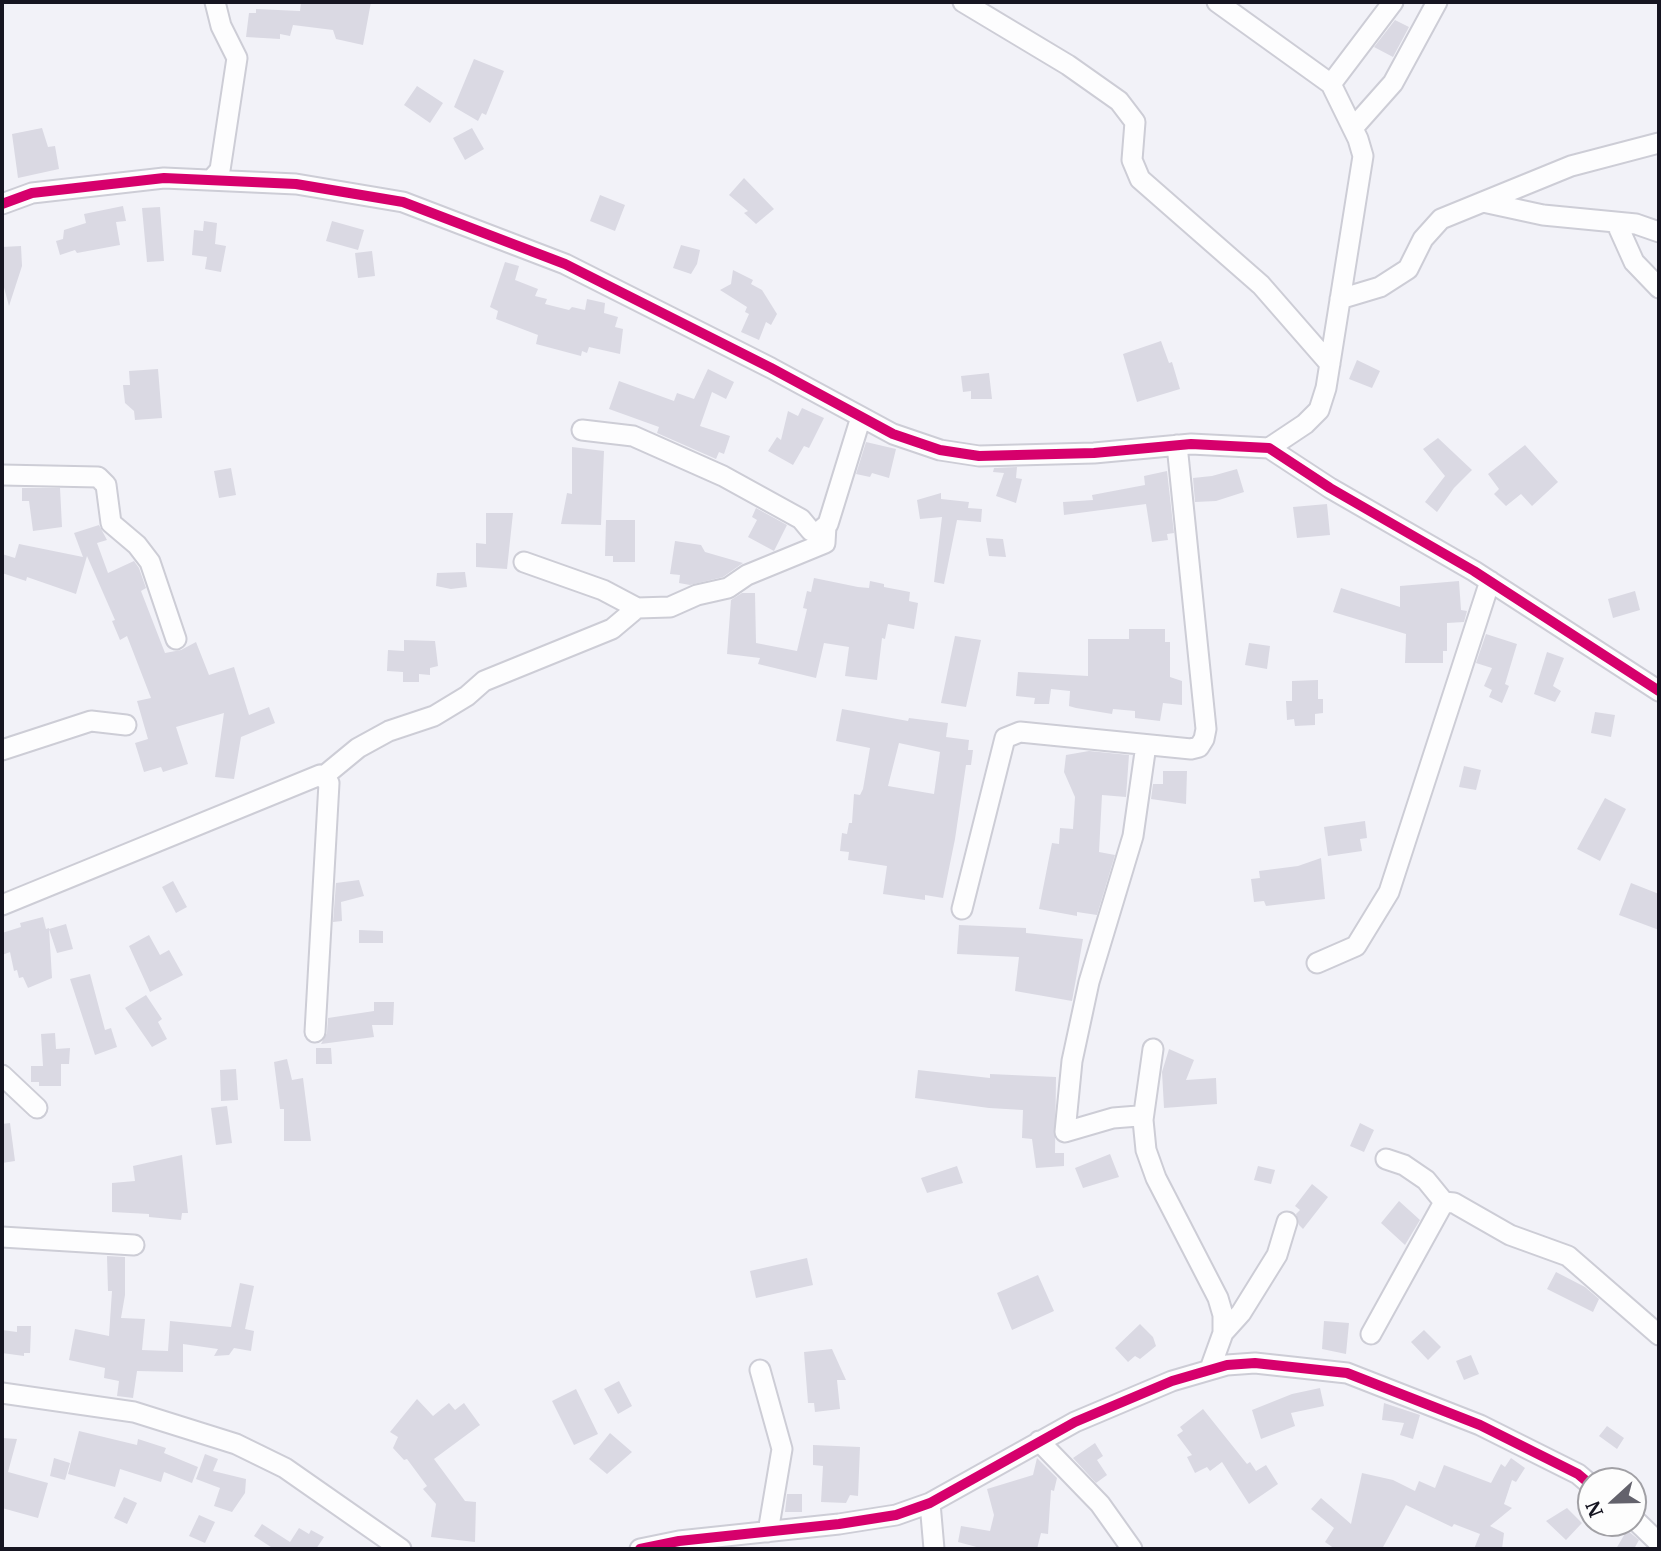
<!DOCTYPE html>
<html>
<head>
<meta charset="utf-8">
<style>
	body { margin:0 }
	#map { position:relative; width:1661px; height:1551px; overflow:hidden; background:#f2f2f8; font-family:Merriweather,serif }
	canvas { display:block }
	.frame { position:absolute; inset:0; border:4px solid #161521; pointer-events:none }
	.north { position:absolute; left:1577px; top:1467px; width:70px; height:70px; box-sizing:border-box; background:#fdfdfd; border:2px solid #a1a0a5; border-radius:50%; rotate:248deg; font-size:19px; font-weight:700; line-height:28px; text-align:center; color:#161521 }
	.north::after { content:''; display:block; margin:auto; width:24px; height:32px; background:#63626c; clip-path:polygon(50% 0,100% 100%,50% 72%,0 100%) }
</style>
</head>
<body>
<div id="map">
<canvas width="1661" height="1551"></canvas>
<div class="frame"></div>
<div class="north">N</div>
</div>
<script>
const ctx = document.querySelector('canvas').getContext('2d');
ctx.lineJoin = 'round';
function paint(path, color) { ctx.fillStyle = color; ctx.fill(path, 'evenodd'); }
const toPath = rows => new Path2D(rows.map(r => 'M' + r).join(''));
function strokePath(path, color, width, dash) { ctx.strokeStyle = color; ctx.lineWidth = width; ctx.lineCap = dash ? 'butt' : 'round'; ctx.setLineDash(dash || []); ctx.stroke(path); }
const building = toPath([
	[301,2,371,2,363,45,336,39,333,30,293,25,290,36,280,34,280,39,246,37,249,13,256,13,256,9,300,11],
	[1395,20,1409,27,1393,57,1374,47],
	[474,59,504,71,486,115,482,113,478,121,454,107],
	[417,86,443,103,430,123,404,105],
	[42,128,48,147,55,146,59,169,18,178,12,134],
	[472,128,484,149,465,160,453,138],
	[744,178,774,209,756,224,744,213,748,211,729,195],
	[600,195,625,205,615,231,590,221],
	[123,206,126,221,116,222,120,245,77,253,75,250,60,255,56,241,63,239,64,230,86,223,84,214],
	[160,207,164,261,147,262,142,208],
	[204,221,217,223,215,244,226,246,221,272,205,269,207,257,192,255,194,230,203,231],
	[332,221,364,230,358,250,326,241],
	[681,245,700,250,697,264,691,274,673,268],
	[21,246,22,266,9,306,2,280,2,247],
	[372,251,375,276,358,278,355,253],
	[505,262,519,266,515,280,538,289,535,296,547,299,545,304,569,310,572,307,585,310,587,299,605,303,604,313,618,317,615,327,623,329,620,354,589,347,587,353,582,351,581,356,536,344,538,335,496,319,498,311,490,307],
	[733,270,753,280,751,284,762,290,777,314,771,325,766,322,759,340,741,332,749,314,745,312,747,307,720,290,731,284],
	[1161,341,1169,363,1172,362,1180,389,1137,402,1123,354],
	[1357,360,1380,371,1372,388,1349,379],
	[158,369,162,418,135,420,134,411,125,403,123,385,130,385,129,371],
	[708,369,734,382,726,399,712,392,700,426,730,436,724,454,719,452,716,459,657,433,659,427,609,409,619,381,674,401,677,393,694,399],
	[989,373,992,399,971,399,971,391,963,392,961,376],
	[802,408,824,418,809,448,804,446,793,465,768,451,777,437,781,440,788,411,798,416],
	[1438,438,1472,470,1454,488,1437,512,1425,502,1445,476,1423,449],
	[866,442,896,449,889,478,872,473,870,477,856,474],
	[1525,445,1558,482,1532,506,1521,494,1506,506,1494,494,1499,489,1488,474],
	[572,447,604,451,601,525,561,524,567,493,572,494],
	[1017,467,1016,478,1022,479,1016,503,996,496,1004,473,993,472,994,468],
	[231,468,236,495,219,498,214,471],
	[1237,469,1244,492,1216,501,1195,502,1193,478,1212,476],
	[1167,471,1174,533,1167,534,1168,540,1152,542,1146,504,1064,515,1063,502,1093,500,1092,495,1145,485,1144,476],
	[22,488,60,488,62,527,33,531,29,501,22,501],
	[941,493,941,499,969,502,968,508,982,509,981,522,957,520,944,584,934,582,942,517,920,519,917,500],
	[1327,504,1330,535,1297,538,1293,507],
	[756,508,787,525,774,551,748,537,757,520,752,517],
	[486,513,513,513,507,569,476,567,476,543,486,544],
	[606,520,635,520,635,562,613,562,613,556,605,556],
	[99,525,107,540,97,543,108,573,134,561,139,568,146,588,141,591,165,653,181,650,196,642,209,675,234,667,249,715,269,707,275,723,241,737,234,779,215,777,224,713,176,727,188,764,163,772,161,767,144,772,135,743,148,739,137,701,151,698,127,636,120,640,112,621,115,620,87,556,76,594,27,577,26,581,2,573,2,554,15,558,19,544,83,557,74,533],
	[986,538,1003,539,1006,557,989,556],
	[675,541,701,545,705,552,743,563,723,577,690,585,679,583,680,575,670,574],
	[465,572,467,587,451,589,436,586,437,573],
	[814,578,858,587,869,588,870,581,884,584,884,587,910,592,909,601,918,603,914,629,888,624,885,639,882,638,877,680,845,676,849,647,824,643,816,678,758,664,760,658,727,654,731,600,742,593,755,593,756,643,797,651,807,609,803,608,807,591,811,592],
	[1459,581,1461,610,1467,611,1464,622,1447,623,1447,651,1443,651,1443,663,1405,663,1406,634,1333,612,1341,588,1400,607,1400,586],
	[1635,591,1640,610,1613,618,1608,599],
	[1129,629,1165,629,1165,642,1170,642,1170,677,1182,681,1182,705,1163,703,1160,721,1135,718,1135,711,1113,709,1112,714,1076,708,1069,706,1070,691,1051,689,1049,704,1034,704,1035,698,1016,696,1018,672,1088,676,1088,639,1129,639],
	[1486,634,1517,644,1505,684,1509,686,1502,703,1489,697,1492,690,1484,686,1492,668,1476,663],
	[955,636,981,640,966,707,941,703],
	[404,640,435,641,438,666,430,668,430,675,419,674,419,682,403,682,403,672,387,671,388,650,404,651],
	[1249,643,1270,646,1267,669,1245,665],
	[1547,652,1564,658,1553,686,1561,691,1555,702,1534,694],
	[1318,680,1318,699,1323,699,1323,713,1315,714,1315,725,1295,726,1294,719,1287,720,1286,701,1292,701,1292,681],
	[842,709,908,721,909,718,948,723,946,737,969,740,968,750,973,750,971,765,966,765,955,839,943,898,925,895,925,900,883,894,887,866,848,860,849,852,840,851,842,833,847,834,849,823,852,823,854,794,860,795,863,789,870,748,836,741],
	[899,743,940,752,934,794,888,786],
	[1595,712,1615,715,1611,737,1591,733],
	[1089,751,1129,755,1126,797,1102,795,1099,852,1115,855,1097,915,1077,912,1077,916,1039,909,1052,843,1059,844,1060,828,1073,829,1075,797,1064,772,1066,755],
	[1464,766,1481,770,1476,790,1459,787],
	[1163,771,1187,771,1186,804,1151,799,1153,784,1163,784],
	[1605,798,1626,809,1600,861,1577,849],
	[1365,821,1367,838,1360,839,1362,851,1328,856,1324,827],
	[1321,858,1325,899,1266,906,1264,901,1254,902,1251,879,1260,878,1259,871,1298,866],
	[359,880,364,896,341,902,342,921,333,922,336,883],
	[173,881,187,907,176,913,162,887],
	[1631,883,1659,894,1659,930,1619,915],
	[43,917,46,929,49,928,52,978,28,988,23,977,19,978,17,970,14,971,10,952,2,955,2,933,21,927,20,923],
	[66,924,73,949,57,953,49,929],
	[959,925,1026,928,1026,933,1083,939,1072,1001,1015,991,1019,957,957,954],
	[359,930,383,931,383,943,359,943],
	[149,935,160,955,169,950,183,975,150,992,129,946],
	[90,974,105,1030,111,1028,117,1047,95,1055,70,979],
	[146,995,162,1019,158,1022,167,1039,152,1047,125,1008],
	[374,1002,394,1002,393,1025,372,1025,374,1037,321,1044,327,1033,328,1018,374,1011],
	[55,1033,56,1049,70,1048,69,1064,61,1064,61,1086,39,1086,39,1082,31,1082,31,1066,43,1066,41,1034],
	[316,1048,331,1048,332,1064,316,1064],
	[1169,1049,1194,1060,1186,1080,1216,1078,1217,1104,1164,1108,1162,1072],
	[287,1059,292,1080,303,1078,311,1141,284,1141,284,1109,280,1109,274,1062],
	[236,1069,238,1100,221,1101,220,1070],
	[918,1070,990,1078,990,1074,1056,1077,1055,1153,1064,1153,1064,1166,1036,1168,1032,1139,1022,1138,1023,1110,989,1108,915,1098],
	[227,1106,232,1143,216,1145,211,1108],
	[10,1123,15,1161,2,1163,2,1124],
	[1360,1123,1374,1130,1364,1152,1350,1146],
	[1110,1154,1119,1177,1083,1188,1075,1168],
	[182,1155,188,1213,182,1213,181,1220,149,1217,149,1214,112,1212,112,1183,135,1181,133,1166],
	[957,1166,963,1183,927,1193,921,1178],
	[1258,1166,1275,1170,1271,1184,1254,1180],
	[1312,1184,1328,1197,1303,1229,1299,1225,1296,1214,1300,1210,1295,1206],
	[1399,1201,1420,1220,1405,1245,1381,1223],
	[107,1256,125,1257,125,1295,121,1318,145,1319,142,1350,168,1351,170,1321,231,1327,240,1283,254,1286,245,1329,254,1331,251,1351,234,1348,229,1355,214,1356,218,1349,183,1344,183,1372,137,1371,133,1398,117,1396,119,1381,104,1378,105,1368,69,1360,75,1329,109,1336,112,1291,108,1291],
	[807,1258,813,1285,756,1298,750,1271],
	[1556,1272,1585,1287,1599,1299,1593,1312,1547,1289],
	[1038,1275,1054,1311,1012,1330,997,1293],
	[1324,1321,1349,1323,1346,1354,1322,1349],
	[1140,1324,1153,1337,1156,1346,1140,1359,1135,1356,1128,1362,1115,1348],
	[17,1326,31,1326,30,1353,24,1353,24,1356,2,1353,2,1330,17,1332],
	[1424,1330,1441,1347,1428,1360,1411,1342],
	[832,1349,846,1380,837,1380,840,1409,815,1412,814,1403,808,1403,804,1352],
	[1471,1355,1479,1374,1464,1380,1456,1361],
	[619,1381,632,1406,618,1414,604,1389],
	[1320,1388,1324,1406,1291,1413,1295,1426,1261,1439,1252,1410,1292,1394],
	[576,1389,598,1434,574,1445,552,1401],
	[417,1399,433,1416,449,1403,455,1410,464,1403,480,1425,434,1459,465,1501,476,1502,475,1542,431,1537,436,1504,423,1489,427,1486,407,1459,404,1460,393,1448,398,1437,390,1432],
	[1384,1403,1420,1415,1413,1439,1400,1435,1404,1423,1382,1420],
	[1203,1409,1247,1464,1250,1462,1256,1471,1266,1465,1278,1484,1249,1504,1222,1462,1210,1471,1207,1467,1195,1473,1187,1457,1192,1455,1177,1435,1183,1431,1180,1427],
	[1607,1426,1624,1438,1617,1449,1599,1436],
	[79,1431,137,1445,138,1439,166,1448,164,1453,198,1467,192,1483,164,1472,161,1482,120,1469,115,1487,68,1474],
	[610,1433,632,1452,607,1474,589,1459],
	[2,1438,17,1439,8,1472,48,1483,38,1518,2,1508],
	[1095,1443,1103,1456,1097,1460,1107,1475,1096,1483,1073,1458],
	[813,1445,860,1447,858,1496,850,1495,846,1503,821,1502,823,1466,813,1465],
	[205,1454,218,1459,213,1471,246,1479,245,1493,232,1512,214,1506,220,1488,196,1479],
	[54,1458,70,1463,65,1480,50,1476],
	[1037,1458,1057,1478,1054,1491,1051,1490,1048,1534,1041,1533,1037,1549,984,1549,958,1542,961,1526,990,1531,994,1515,987,1489,1033,1475],
	[1511,1458,1525,1468,1516,1482,1512,1480,1504,1504,1512,1508,1490,1526,1504,1533,1502,1549,1474,1549,1480,1534,1454,1524,1452,1527,1406,1505,1382,1549,1335,1549,1325,1542,1334,1528,1311,1509,1321,1498,1351,1524,1362,1473,1393,1480,1415,1491,1419,1481,1435,1488,1444,1465,1491,1483,1501,1464,1505,1467],
	[787,1494,802,1494,802,1512,785,1512],
	[124,1497,137,1503,127,1524,114,1518],
	[1567,1508,1582,1523,1566,1540,1546,1521],
	[199,1515,215,1522,205,1543,189,1536],
	[262,1524,290,1542,299,1528,309,1534,311,1530,324,1537,316,1549,274,1549,254,1536],
	[1627,1530,1639,1540,1634,1549,1616,1549]
]);
const minor = toPath([
	[963,2,1068,65,1119,101,1135,122,1132,160,1140,179,1261,285,1330,364],
	[1217,2,1331,84,1358,139,1363,156,1326,388,1319,410,1305,424,1269,448],
	[1331,84,1393,2],
	[1353,128,1393,83,1437,2],
	[211,180,220,170,237,58,221,26,215,2],
	[1483,202,1543,215,1636,224,1659,232],
	[2,204,32,193,164,178,296,184,403,202,565,264,771,368,893,434,940,450,979,456,1094,453,1191,444,1269,448,1330,488,1474,571,1659,691],
	[1616,222,1634,262,1659,288],
	[1340,299,1380,287,1408,269,1423,239,1441,219,1571,166,1659,143],
	[582,430,633,436,723,476,801,519,811,531,817,533,828,524,861,417],
	[2,475,98,477,106,485,111,523,137,545,150,562,176,639],
	[524,562,603,590,637,608],
	[1146,745,1133,836,1089,982,1072,1061,1065,1132,1113,1118,1138,1116,1143,1120,1153,1049],
	[2,750,91,721,126,725],
	[324,776,358,748,389,731,434,716,467,696,484,681,612,629,637,608,670,607,697,595,728,588,747,575,825,543,826,526],
	[2,905,320,775,329,783,315,1032],
	[962,909,1005,738,1020,732,1191,749,1199,747,1204,739,1206,729,1177,445],
	[1317,963,1356,946,1389,892,1490,581],
	[2,1075,37,1108],
	[1143,1120,1146,1150,1156,1178,1218,1298,1223,1315,1223,1333,1241,1313,1277,1255,1287,1222],
	[1386,1159,1404,1165,1426,1180,1444,1202],
	[2,1237,134,1245],
	[1371,1334,1444,1202,1454,1203,1510,1235,1568,1256,1659,1335],
	[1210,1369,1223,1333],
	[760,1370,782,1449,768,1532],
	[2,1393,134,1412,236,1444,285,1468,401,1549],
	[1039,1441,1100,1504,1132,1549],
	[930,1503,934,1549],
	[1633,1518,1659,1543],
	[640,1549,679,1541,839,1524,896,1515,930,1503,1075,1422,1172,1381,1227,1365,1255,1363,1347,1373,1480,1425,1578,1474,1591,1485]
]);
const cycleway = toPath([
	[2,204,32,193,164,178,296,184,403,202,565,264,771,368,893,434,940,450,979,456,1094,453,1191,444,1269,448,1330,488,1474,571,1659,691],
	[640,1549,679,1541,839,1524,896,1515,930,1503,1075,1422,1172,1381,1227,1365,1255,1363,1347,1373,1480,1425,1578,1474,1591,1485]
]);
paint(building, '#dad9e3');
strokePath(minor, '#cdcdd6', 23);
strokePath(minor, '#fdfdfe', 19);
strokePath(cycleway, '#d6006c', 10);
</script>
</body>
</html>
